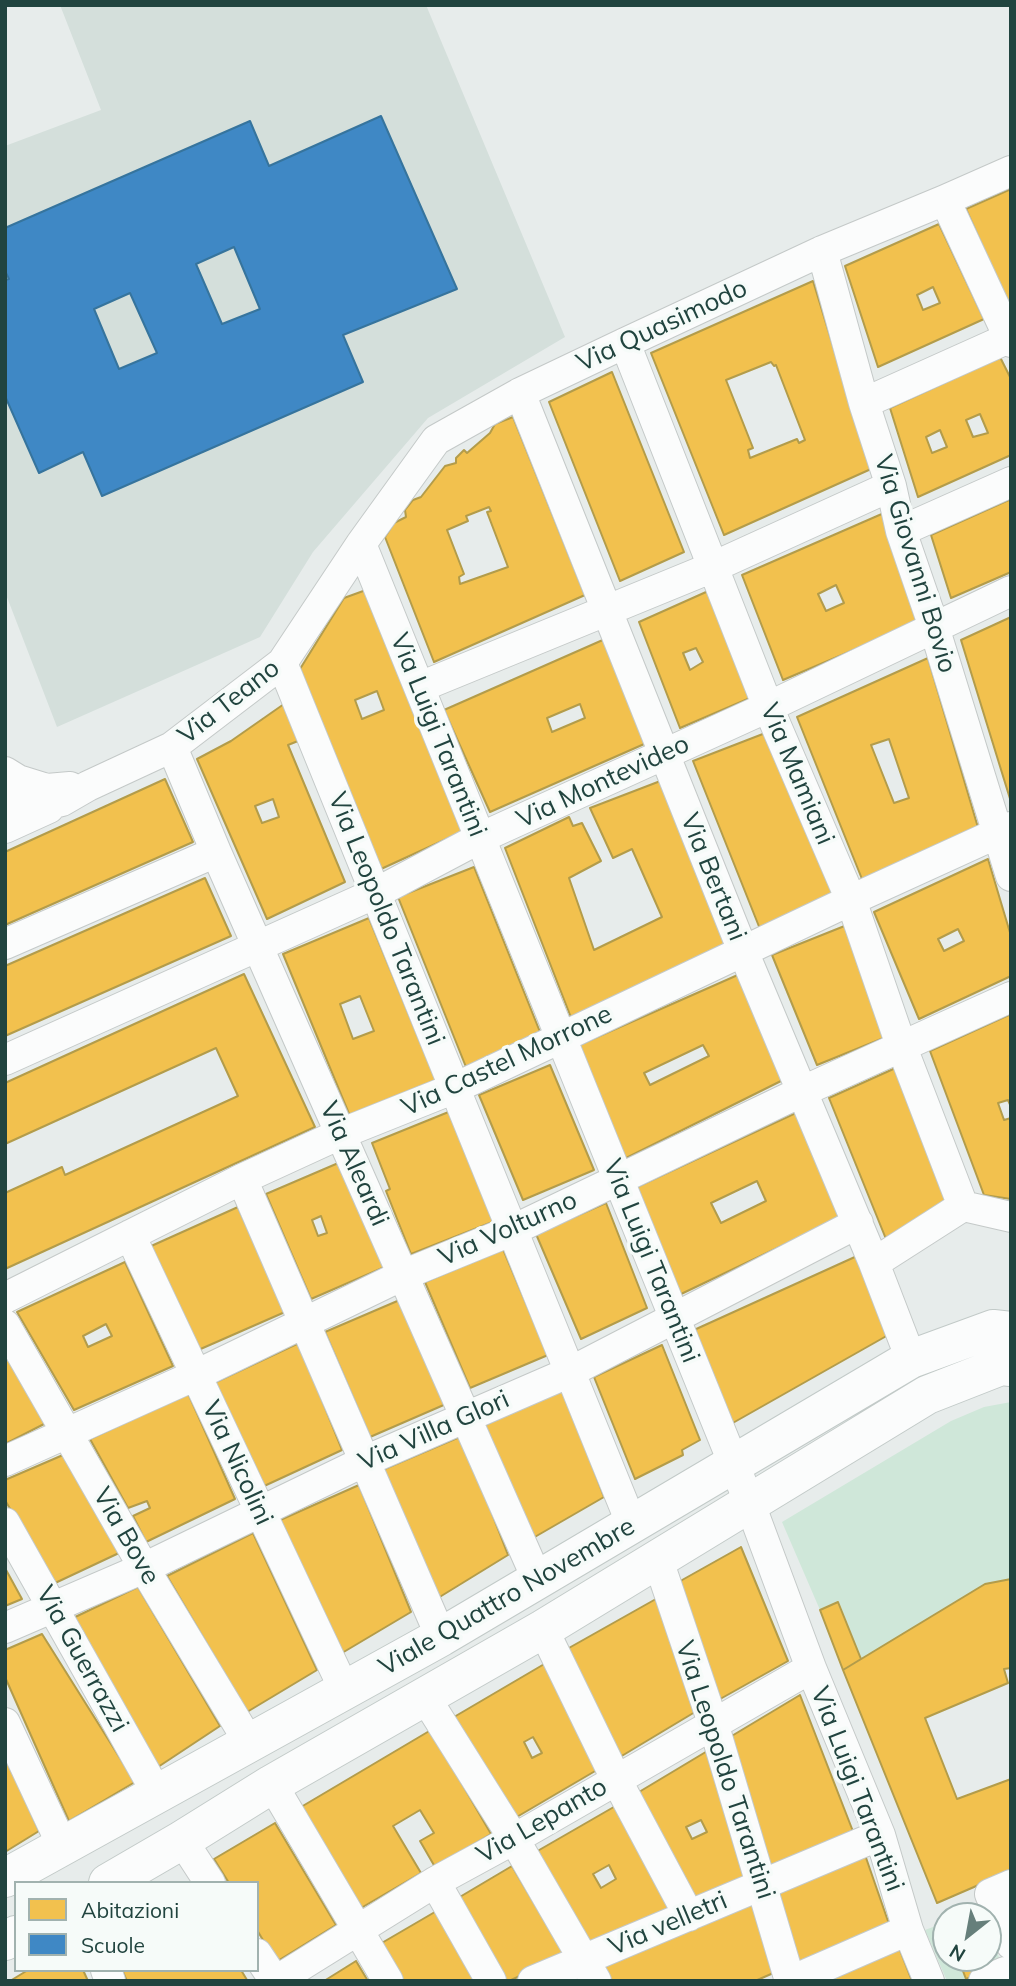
<!DOCTYPE html>
<html>
<head>
<meta charset="utf-8">
<style>
	body { margin:0 }
	#map { position:relative; width:1016px; height:1986px; overflow:hidden; background:#e7eceb; font-family:Mulish,sans-serif }
	canvas { display:block }
	.frame { position:absolute; inset:0; border:7px solid #21443f; pointer-events:none }
	.legend { position:absolute; left:14px; top:1881px; width:245px; height:91px; box-sizing:border-box; background:#f6fbf9; border:2px solid #a1b2af; margin:0; padding:9px 12px; list-style:none; font-size:21px; color:#21443f }
	.legend li { display:flex; align-items:center; gap:14px; height:35px }
	.legend b { width:35px; border:2px solid #a1b2af }
	.north { position:absolute; left:932px; top:1902px; width:70px; height:70px; box-sizing:border-box; background:#f6fbf9; border:2px solid #a1b2af; border-radius:50%; rotate:211deg; font-size:19px; font-weight:700; line-height:28px; text-align:center; color:#21443f }
	.north::after { content:''; display:block; margin:auto; width:24px; height:32px; background:#667f7b; clip-path:polygon(50% 0,100% 100%,50% 72%,0 100%) }
</style>
</head>
<body>
<div id="map">
<canvas width="1016" height="1986"></canvas>
<div class="frame"></div>
<ul class="legend">
<li><b style="height:19px;background:#f2c14e"></b>Abitazioni</li>
<li><b style="height:19px;background:#3f88c5"></b>Scuole</li>
</ul>
<div class="north">N</div>
</div>
<script>
const ctx = document.querySelector('canvas').getContext('2d');
ctx.lineJoin = 'round';
function paint(path, color) { ctx.fillStyle = color; ctx.fill(path, 'evenodd'); }
const toPath = rows => new Path2D(rows.map(r => 'M' + r).join(''));
function strokePath(path, color, width, dash) { ctx.strokeStyle = color; ctx.lineWidth = width; ctx.lineCap = dash ? 'butt' : 'round'; ctx.setLineDash(dash || []); ctx.stroke(path); }
function write(font, color, halo, rows, align = 'center') {
  ctx.font = font + ' Mulish,sans-serif'; ctx.lineWidth = 7; ctx.setLineDash([]); ctx.textBaseline = 'middle'; ctx.strokeStyle = halo; ctx.fillStyle = color; for (const [text, x, y, turn = 0] of rows) {
    ctx.save(); ctx.translate(x, y); ctx.rotate((+turn || 0) * Math.PI / 180); ctx.textAlign = isNaN(turn) ? turn : align; if (halo) ctx.strokeText(text, 0, 0); ctx.fillText(text, 0, 0); ctx.restore();
  }
}
const built = toPath([
	[60,5,426,5,565,337,428,418,313,552,260,637,57,727,5,592,5,146,101,110]
]);
const green = toPath([
	[1011,1402,1011,1579,985,1584,861,1659,839,1602,820,1610,782,1522,951,1421,984,1407],
	[946,1922,946,1958,988,1958,988,1931,1009,1981,947,1981,925,1930]
]);
const homes = toPath([
	[1011,189,1011,308,1010,308,966,209,1011,189],
	[939,224,984,319,878,367,845,266,939,224],
	[933,287,940,303,923,310,917,295,933,287],
	[813,281,871,469,724,535,651,353,813,281],
	[771,362,774,366,776,365,805,440,799,443,797,439,750,458,748,450,753,448,726,380,771,362],
	[1000,357,1011,379,1011,455,918,497,890,408,1000,357],
	[980,414,988,433,973,437,966,420,980,414],
	[940,430,947,447,932,453,926,437,940,430],
	[612,372,684,552,620,581,549,402,612,372],
	[513,417,585,595,434,662,385,537,394,523,406,517,405,510,413,500,421,497,445,466,456,463,456,458,464,450,467,453,490,433,495,424,513,417],
	[489,507,491,511,487,512,508,567,460,584,459,577,464,574,447,530,468,521,466,516,489,507],
	[1011,499,1011,572,951,598,931,535,1011,499],
	[884,513,917,623,783,680,742,575,884,513],
	[836,585,844,603,826,611,818,594,836,585],
	[715,588,757,695,680,728,639,622,715,588],
	[696,648,703,662,690,670,683,653,696,648],
	[366,590,466,830,381,869,300,669,344,598,366,590],
	[377,691,384,710,362,719,355,700,377,691],
	[1011,617,1011,802,961,640,1011,617],
	[605,639,651,741,490,812,444,710,605,639],
	[580,704,585,718,552,732,547,718,580,704],
	[928,658,979,831,864,884,797,717,928,658],
	[889,739,909,798,894,803,871,745,889,739],
	[284,704,298,741,288,745,345,882,267,919,197,759,231,741,284,704],
	[273,799,279,817,262,823,255,806,273,799],
	[768,732,835,899,760,929,693,761,768,732],
	[165,779,193,842,5,925,5,852,165,779],
	[663,780,729,944,572,1020,505,848,569,817,573,826,582,823,601,861,569,878,594,950,662,917,632,849,613,858,590,808,663,780],
	[988,859,1011,936,1011,976,919,1019,874,912,988,859],
	[958,929,964,941,944,951,938,939,958,929],
	[474,867,542,1037,466,1067,398,897,474,867],
	[205,878,231,936,5,1036,5,966,205,878],
	[369,918,438,1085,352,1121,283,954,369,918],
	[360,996,374,1031,353,1039,340,1004,360,996],
	[847,925,891,1035,817,1065,772,955,847,925],
	[244,974,315,1127,5,1269,5,1193,62,1167,65,1175,238,1096,216,1048,5,1144,5,1083,244,974],
	[740,974,785,1079,622,1160,577,1046,740,974],
	[703,1045,709,1056,650,1085,644,1073,703,1045],
	[1011,1014,1011,1107,1008,1100,998,1103,1004,1120,1011,1118,1011,1199,984,1195,930,1051,1011,1014],
	[550,1065,594,1170,523,1200,479,1095,550,1065],
	[900,1066,954,1200,886,1239,829,1098,900,1066],
	[451,1111,495,1221,411,1254,386,1191,390,1189,372,1143,451,1111],
	[798,1112,840,1218,679,1295,637,1187,798,1112],
	[757,1181,766,1201,721,1223,711,1203,757,1181],
	[343,1161,387,1266,311,1299,266,1194,343,1161],
	[321,1216,327,1233,318,1236,312,1220,321,1216],
	[606,1203,647,1308,581,1339,536,1234,606,1203],
	[238,1207,285,1312,196,1351,149,1247,238,1207],
	[503,1249,548,1355,470,1388,425,1282,503,1249],
	[857,1256,890,1334,731,1424,694,1330,857,1256],
	[125,1262,173,1366,74,1410,17,1312,125,1262],
	[106,1324,112,1336,88,1347,83,1336,106,1324],
	[402,1299,446,1404,370,1437,325,1332,402,1299],
	[299,1343,342,1450,262,1487,214,1383,299,1343],
	[662,1345,700,1440,682,1450,683,1455,635,1479,594,1377,662,1345],
	[5,1352,46,1423,5,1444,5,1352],
	[563,1388,604,1497,533,1538,485,1425,563,1388],
	[188,1393,235,1499,146,1542,133,1516,150,1508,147,1501,128,1508,90,1439,188,1393],
	[462,1436,508,1555,438,1598,380,1471,462,1436],
	[63,1455,119,1553,53,1584,5,1500,5,1480,63,1455],
	[359,1485,411,1612,342,1653,278,1521,359,1485],
	[253,1533,317,1670,247,1712,167,1576,253,1533],
	[741,1547,788,1661,713,1703,675,1584,741,1547],
	[5,1568,22,1599,5,1606,5,1568],
	[1011,1579,1011,1668,1004,1669,1008,1683,925,1718,957,1799,1011,1779,1011,1871,937,1903,843,1670,985,1584,1011,1579],
	[138,1587,220,1726,158,1767,71,1619,138,1587],
	[663,1595,700,1709,615,1760,560,1653,663,1595],
	[838,1602,861,1659,843,1670,820,1610,838,1602],
	[42,1634,135,1782,69,1821,5,1677,5,1650,42,1634],
	[546,1663,602,1767,515,1818,454,1717,546,1663],
	[533,1737,542,1753,532,1758,524,1742,533,1737],
	[800,1695,854,1834,767,1872,725,1740,800,1695],
	[431,1730,491,1834,435,1867,420,1841,434,1833,420,1810,393,1826,421,1873,361,1908,301,1807,431,1730],
	[714,1747,754,1877,692,1905,634,1795,714,1747],
	[701,1820,707,1832,692,1839,686,1827,701,1820],
	[5,1754,39,1831,5,1852,5,1754],
	[619,1804,675,1909,591,1947,534,1853,619,1804],
	[609,1865,616,1879,601,1888,593,1874,609,1865],
	[275,1823,336,1925,276,1962,257,1930,257,1883,229,1883,214,1859,275,1823],
	[864,1852,889,1924,795,1964,772,1891,864,1852],
	[512,1866,565,1955,509,1981,501,1981,453,1901,512,1866],
	[757,1897,778,1971,755,1981,610,1981,602,1966,757,1897],
	[440,1909,482,1981,402,1981,380,1944,440,1909],
	[898,1945,912,1981,813,1981,898,1945],
	[958,1958,978,1958,983,1972,966,1979,958,1958],
	[356,1961,368,1981,324,1981,356,1961],
	[28,1970,83,1970,88,1981,10,1981,28,1970],
	[122,1970,241,1970,247,1980,127,1981,122,1970]
]);
const schools = toPath([
	[381,116,457,289,343,335,363,382,102,496,83,452,39,473,5,396,5,280,9,279,5,271,5,228,250,121,269,166,381,116],
	[234,247,260,309,222,324,196,264,234,247],
	[130,293,157,353,119,369,94,309,130,293]
]);
const street = toPath([
	[945,200,1011,342],
	[822,251,864,403,891,486,901,531,934,627,1011,876],
	[625,343,768,707,851,900,901,1045,963,1206],
	[520,393,743,951,874,1263,911,1359],
	[864,403,1011,337],
	[901,531,1011,482],
	[361,544,750,1504,811,1668,880,1835,908,1930,929,1981],
	[282,663,632,1525],
	[420,687,713,567,891,486],
	[172,747,216,852,538,1581],
	[5,772,18,780,47,789,70,787],
	[5,804,46,805,62,801,88,786,172,747,282,663,361,544,436,440,520,393,625,343,822,251,945,200,1011,171],
	[5,828,49,808],
	[5,944,216,852],
	[5,1060,376,893,480,838,768,707,1011,591],
	[242,1179,441,1637],
	[130,1235,345,1691],
	[874,1263,963,1206,1011,1217],
	[5,1298,242,1179,340,1134,455,1088,851,900,1011,827],
	[5,1325,144,1568,250,1744],
	[5,1461,196,1375,403,1275,513,1230,803,1091,1011,997],
	[5,1523,158,1795],
	[658,1560,713,1723,790,1981],
	[5,1628,144,1568,365,1461,570,1372,858,1223],
	[543,1629,616,1779,689,1916],
	[425,1697,514,1839,596,1981],
	[5,1723,62,1845],
	[272,1784,388,1981],
	[182,1840,210,1883],
	[435,1882,491,1981],
	[1011,1885,990,1894,1011,1944],
	[257,1954,275,1981],
	[106,1970,110,1981],
	[276,1981,435,1882,514,1839,811,1668],
	[533,1981,880,1835],
	[791,1981,908,1930],
	[984,1981,1005,1972]
]);
const secondary = toPath([
	[5,1878,441,1637,911,1359,993,1329,1011,1331],
	[108,1883,182,1840,272,1784,543,1629,927,1395,1001,1366,1011,1367],
	[5,1941,16,1935]
]);
const streetNames = [
	["Via Quasimodo",662,326,-25],
	["Via Giovanni Bovio",915,564,73],
	["Via Teano",229,702,-38],
	["Via Luigi Tarantini",438,735,68],
	["Via Mamiani",797,774,67],
	["Via Montevideo",603,782,-25],
	["Via Bertani",713,877,68],
	["Via Leopoldo Tarantini",386,919,68],
	["Via Castel Morrone",507,1061,-25],
	["Via Aleardi",354,1164,66],
	["Via Volturno",508,1229,-24],
	["Via Luigi Tarantini",651,1261,68],
	["Via Villa Glori",434,1431,-24],
	["Via Nicolini",237,1463,65],
	["Via Bove",126,1536,60],
	["Viale Quattro Novembre",507,1597,-30],
	["Via Guerrazzi",82,1659,61],
	["Via Leopoldo Tarantini",725,1770,72],
	["Via Luigi Tarantini",857,1789,69],
	["Via Lepanto",542,1821,-30],
	["Via velletri",668,1924,-23]
];
paint(built, '#d4dfdb');
paint(green, '#cfe7d9');
paint(homes, '#f2c14e');
strokePath(homes, '#b39c4a', 2);
paint(schools, '#3f88c5');
strokePath(schools, '#36749d', 2);
strokePath(street, '#c4c9c8', 32);
strokePath(secondary, '#c2cac8', 40);
strokePath(street, '#fbfcfc', 30);
strokePath(secondary, '#fbfcfc', 38);
write('26px', '#21443f', '#f6fbf9', streetNames);
</script>
</body>
</html>
